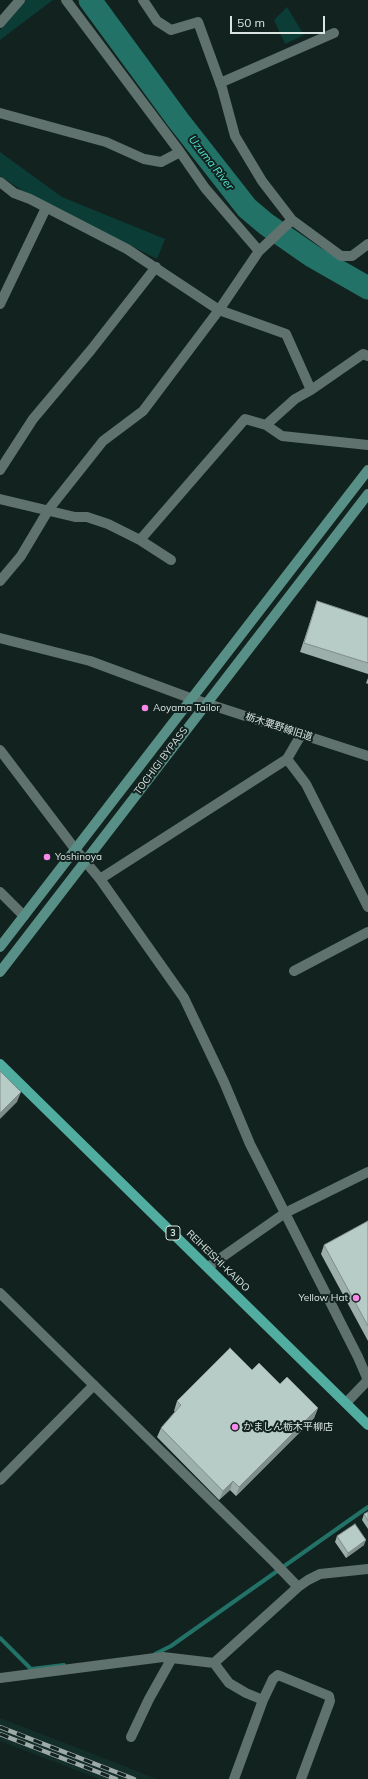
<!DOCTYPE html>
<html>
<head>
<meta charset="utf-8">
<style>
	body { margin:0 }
	#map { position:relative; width:368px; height:1779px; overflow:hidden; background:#12221f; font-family:Mulish,sans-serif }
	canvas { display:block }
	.scale { position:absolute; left:230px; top:16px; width:95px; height:18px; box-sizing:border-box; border:2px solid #dae5e2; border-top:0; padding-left:5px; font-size:12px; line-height:14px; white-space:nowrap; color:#dae5e2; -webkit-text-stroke:3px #12221f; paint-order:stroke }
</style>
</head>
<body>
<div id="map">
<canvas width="368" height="1779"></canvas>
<div class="scale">50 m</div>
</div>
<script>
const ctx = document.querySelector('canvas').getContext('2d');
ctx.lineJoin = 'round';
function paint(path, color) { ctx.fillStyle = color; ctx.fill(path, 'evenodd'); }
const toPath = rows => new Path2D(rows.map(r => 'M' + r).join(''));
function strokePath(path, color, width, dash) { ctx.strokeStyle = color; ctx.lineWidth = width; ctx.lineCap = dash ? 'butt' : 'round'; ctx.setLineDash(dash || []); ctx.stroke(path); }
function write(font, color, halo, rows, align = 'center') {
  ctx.font = font + ' Mulish,"Noto Sans JP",sans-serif'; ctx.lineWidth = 4; ctx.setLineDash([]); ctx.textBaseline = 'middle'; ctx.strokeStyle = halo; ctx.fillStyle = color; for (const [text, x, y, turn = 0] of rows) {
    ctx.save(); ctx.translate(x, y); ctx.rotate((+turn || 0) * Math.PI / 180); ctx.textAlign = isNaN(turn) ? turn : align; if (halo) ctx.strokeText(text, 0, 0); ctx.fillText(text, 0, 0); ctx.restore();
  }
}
const built = toPath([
	[0,1718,78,1748,157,1779,99,1779,0,1741]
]);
const green = toPath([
	[24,0,53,0,0,40,0,30],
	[287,7,304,35,285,44,274,20],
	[0,152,62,197,165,239,157,259,23,191,0,176]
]);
const stream = toPath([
	[0,1638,31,1669,64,1665],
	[155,1654,171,1646,368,1507]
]);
const river = toPath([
	[90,0,178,120,247,208,266,224,312,256,368,288]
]);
const minor = toPath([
	[66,0,180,152],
	[143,0,157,21,171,30,198,22,222,88,235,136,262,181,292,220,341,256,352,256,368,244],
	[0,23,20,0],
	[220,83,334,33],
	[0,113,106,142,144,159,161,162,180,152,205,188,259,251],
	[0,182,14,193,30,199,127,249,219,310,286,334,311,390],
	[0,304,46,208],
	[266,425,282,436,368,445],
	[0,470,33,419,91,350,156,267],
	[0,499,75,517,87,517,108,524,140,540,171,560],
	[140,540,245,419,266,425,295,399,311,390,363,354,368,356],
	[0,581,21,556,49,509,103,441,143,411,219,310,259,251,292,220],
	[0,638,90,661,190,698],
	[0,750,75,849],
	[287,759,306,784,368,907],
	[0,892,24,916],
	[294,971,368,932],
	[208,1267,285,1213,368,1172],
	[0,1293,274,1562,298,1587,308,1580,320,1574,368,1569],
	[0,1480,94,1385],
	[214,1663,298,1587],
	[0,1678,163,1657,214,1663,229,1683,246,1693,263,1700],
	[131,1737,149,1699,172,1658],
	[234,1779,263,1700,273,1679,278,1675,329,1696,330,1701,301,1779]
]);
const tertiary = toPath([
	[190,698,368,756],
	[75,849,100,879,287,759,301,735],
	[100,879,184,998,224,1082,250,1144,358,1357,368,1380],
	[346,1403,368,1380]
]);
const secondary = toPath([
	[0,947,368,470],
	[0,972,368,494]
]);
const primary = toPath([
	[0,1064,368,1425]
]);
const rail = toPath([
	[0,1727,134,1779],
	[0,1734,116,1779]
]);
const wall = toPath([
	[317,601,368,618,368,674,300,652],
	[368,678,368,684,366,683],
	[368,1221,368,1341,321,1254,324,1245],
	[252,1370,280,1384,318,1408,314,1418,236,1496,230,1490,219,1500,157,1437,161,1428,175,1412,174,1411,177,1401],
	[368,1512,368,1529,362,1520,364,1514],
	[337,1536,364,1545,346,1558,335,1542]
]);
const shadedWall = toPath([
	[21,1092,17,1102,0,1119,0,1113],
	[318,1408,314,1418,236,1496,239,1487],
	[233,1481,230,1490,219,1500,223,1491],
	[366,1540,364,1545,346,1558,348,1553]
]);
const building = toPath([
	[317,601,368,618,368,663,304,643,317,601],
	[0,1071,21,1092,0,1113,0,1071],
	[368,1221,368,1326,324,1245,368,1221],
	[230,1348,252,1370,259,1363,280,1384,287,1377,318,1408,239,1487,233,1481,223,1491,161,1428,181,1405,177,1401,230,1348],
	[368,1512,368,1521,364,1514,368,1512],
	[355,1524,366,1540,348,1553,337,1536,355,1524]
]);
const markers = [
	[145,708,4,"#f888e9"],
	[47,857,4,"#f888e9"],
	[356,1298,4,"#f888e9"],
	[235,1427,4,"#f888e9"]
];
const shields = [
	[173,1233,14]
];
const shieldNames = [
	["3",173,1233]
];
const poiNames = [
	["Aoyama Tailor",153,708],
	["Yoshinoya",55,857],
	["Yellow Hat",348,1298,"right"],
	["かましん栃木平柳店",243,1427]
];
const streetNames = [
	["栃木粟野線旧道",279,727,18],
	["TOCHIGI BYPASS",161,761,-53],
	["REIHEISHI-KAIDO",218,1261,44]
];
const waterNames = [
	["Uzuma River",211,163,52]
];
paint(built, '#132d29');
paint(green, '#0b3c36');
strokePath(stream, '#227267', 4);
strokePath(river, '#227267', 23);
strokePath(minor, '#5f726e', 10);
strokePath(tertiary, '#5f726e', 10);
strokePath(secondary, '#589087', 10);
strokePath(primary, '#50ada0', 10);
strokePath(rail, '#9eaaa7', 4.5);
strokePath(rail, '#12221f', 3, [9]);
paint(wall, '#9dafab');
paint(shadedWall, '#808e8b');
paint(building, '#b7cbc7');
strokePath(building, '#808e8b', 1);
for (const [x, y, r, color] of markers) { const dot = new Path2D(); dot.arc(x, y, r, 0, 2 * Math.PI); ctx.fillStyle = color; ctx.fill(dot); strokePath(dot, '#12221f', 1.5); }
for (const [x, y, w] of shields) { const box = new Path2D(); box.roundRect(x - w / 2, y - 7, w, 14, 3); ctx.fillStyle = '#12221f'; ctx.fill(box); strokePath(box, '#dae5e2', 1); }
write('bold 9px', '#dae5e2', null, shieldNames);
write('10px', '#dae5e2', '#12221f', poiNames, 'left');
write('10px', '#dae5e2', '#12221f', streetNames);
write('italic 11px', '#52e4d0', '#12221f', waterNames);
</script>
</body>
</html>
